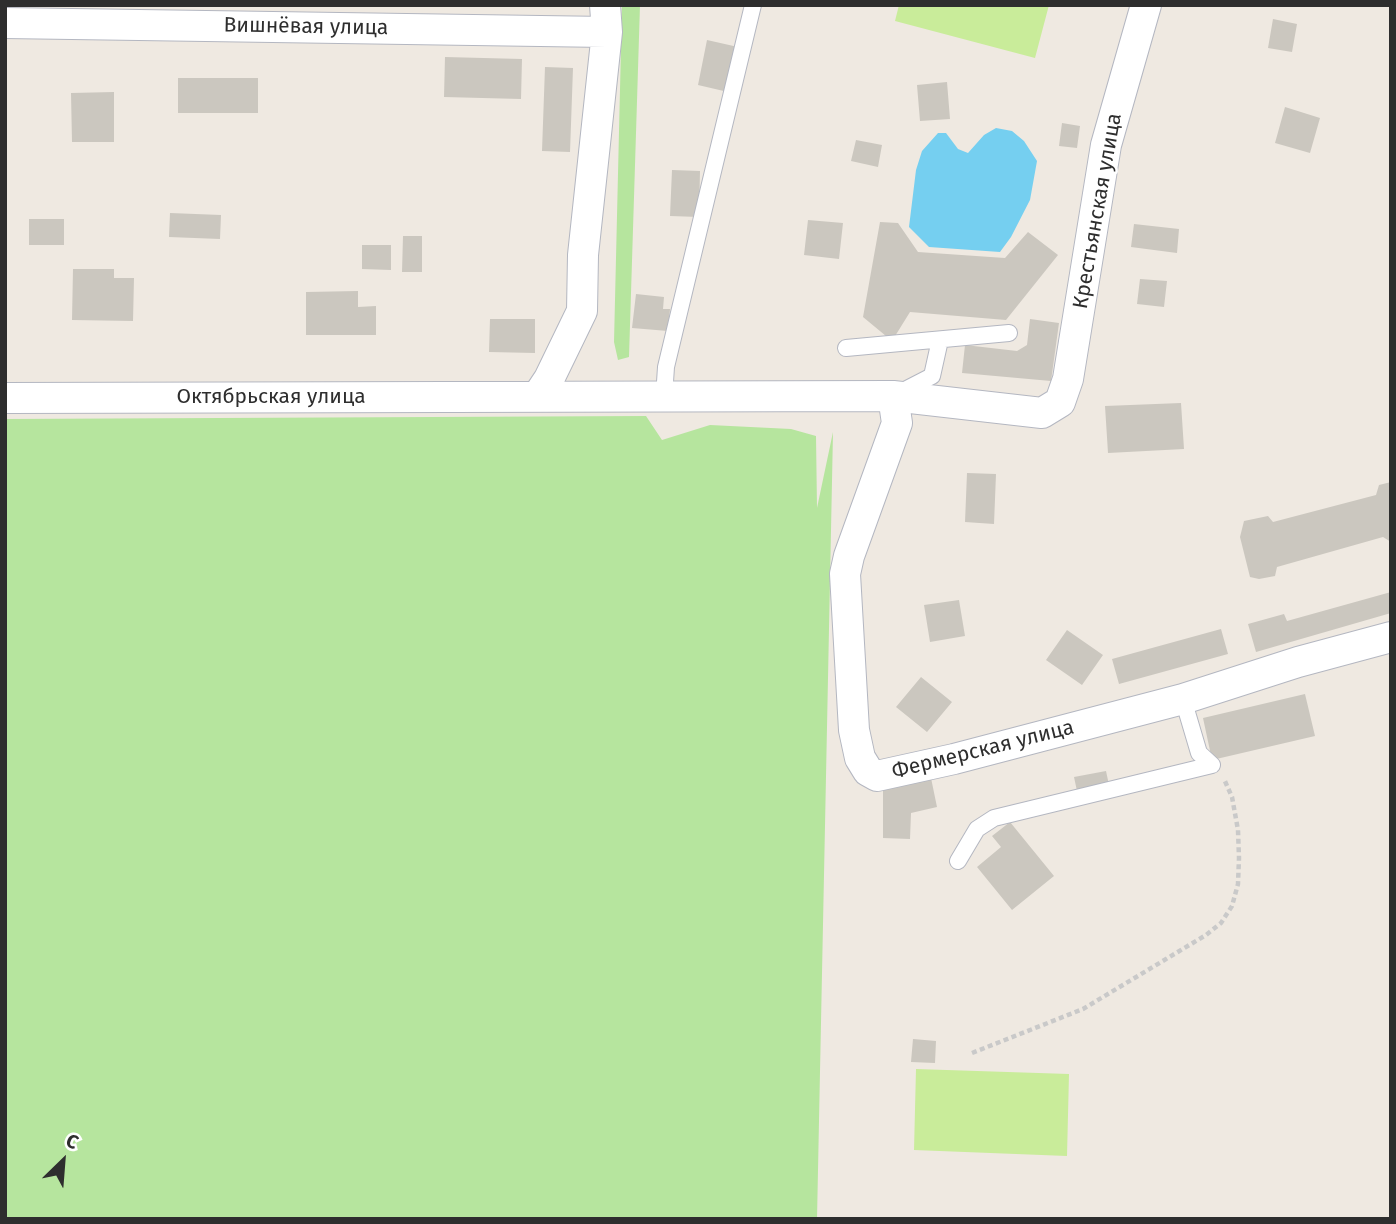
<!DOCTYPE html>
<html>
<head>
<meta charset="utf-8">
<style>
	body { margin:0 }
	#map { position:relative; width:1396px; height:1224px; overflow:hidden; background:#efe9e1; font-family:"Fira Sans",sans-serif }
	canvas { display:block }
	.frame { position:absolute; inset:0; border:7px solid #2e2e2e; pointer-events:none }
	.north { position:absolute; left:28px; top:1126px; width:70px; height:70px; -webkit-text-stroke:5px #fff; paint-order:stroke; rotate:25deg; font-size:19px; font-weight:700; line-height:28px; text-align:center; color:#2e2e2e }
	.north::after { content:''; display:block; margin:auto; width:24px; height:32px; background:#2e2e2e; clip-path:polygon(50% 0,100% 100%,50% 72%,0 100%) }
</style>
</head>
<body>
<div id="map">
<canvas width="1396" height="1224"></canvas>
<div class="frame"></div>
<div class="north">С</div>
</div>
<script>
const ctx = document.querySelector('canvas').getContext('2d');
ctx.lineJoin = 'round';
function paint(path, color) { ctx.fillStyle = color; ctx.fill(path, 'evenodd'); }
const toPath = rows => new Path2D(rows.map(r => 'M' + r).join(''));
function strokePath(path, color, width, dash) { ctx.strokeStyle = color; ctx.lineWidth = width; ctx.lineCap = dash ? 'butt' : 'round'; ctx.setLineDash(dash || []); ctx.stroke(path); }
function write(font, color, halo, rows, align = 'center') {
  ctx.font = font + ' "Fira Sans",sans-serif'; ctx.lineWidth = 5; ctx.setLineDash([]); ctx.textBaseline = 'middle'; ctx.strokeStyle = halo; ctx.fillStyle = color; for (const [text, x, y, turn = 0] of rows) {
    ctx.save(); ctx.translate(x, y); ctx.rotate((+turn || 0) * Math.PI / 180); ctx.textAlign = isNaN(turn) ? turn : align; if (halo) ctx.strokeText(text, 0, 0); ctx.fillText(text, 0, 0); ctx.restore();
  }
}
const green = toPath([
	[622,5,640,5,629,357,618,360,614,342],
	[646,416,662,440,710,425,791,429,816,436,817,508,833,432,817,1219,5,1219,5,419]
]);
const pitch = toPath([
	[899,5,1049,5,1035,58,895,21],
	[916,1069,1069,1074,1067,1156,914,1150]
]);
const water = toPath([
	[996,128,1012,131,1024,141,1037,161,1030,200,1011,237,1000,252,929,247,909,227,916,170,922,151,938,133,946,133,958,149,968,153,984,135]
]);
const building = toPath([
	[1273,19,1297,24,1292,52,1268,48],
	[707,40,738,47,728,92,698,85],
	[445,57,522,59,521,99,444,97],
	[545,67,573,68,570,152,542,151],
	[178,78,258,78,258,113,178,113],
	[947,82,950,119,920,121,917,85],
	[114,92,114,142,72,142,71,93],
	[1285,107,1320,118,1310,153,1275,143],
	[1062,123,1080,126,1077,148,1059,146],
	[856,140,882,145,878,167,851,161],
	[672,170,700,171,699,217,670,216],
	[170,213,221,215,220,239,169,237],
	[29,219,64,219,64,245,29,245],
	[808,220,843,223,839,259,804,255],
	[880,222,898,223,918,252,1005,258,1028,232,1058,255,1006,320,910,312,892,341,863,317],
	[1134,224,1179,229,1177,253,1131,247],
	[403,236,422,236,422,272,402,272],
	[362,245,391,245,391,270,362,269],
	[73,269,114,269,114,278,134,278,133,321,72,320],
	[1140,279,1167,281,1164,307,1137,304],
	[358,291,358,307,376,306,376,335,306,335,306,292],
	[636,294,664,297,663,309,670,309,668,331,632,328],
	[490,319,535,319,535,353,489,352],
	[1030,319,1059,323,1051,381,962,373,965,345,1017,351,1027,345],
	[1181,403,1184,449,1108,453,1105,406],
	[967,473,996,474,994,524,965,522],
	[1391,482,1391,542,1383,537,1277,567,1275,576,1259,579,1250,577,1240,537,1244,521,1268,516,1273,522,1376,495,1379,485],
	[1391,592,1391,613,1256,652,1248,624,1284,614,1287,621],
	[959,600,965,636,930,642,924,605],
	[1221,629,1228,654,1119,684,1112,659],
	[1067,630,1103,655,1082,685,1046,660],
	[921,677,952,702,927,732,896,707],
	[1305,694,1315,736,1212,760,1203,718],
	[1106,771,1109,785,1077,791,1074,777],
	[931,778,937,807,911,813,910,839,883,838,883,787],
	[1010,822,1054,876,1012,910,977,867,1001,847,992,836],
	[913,1039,936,1041,935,1063,911,1062]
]);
const path = toPath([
	[972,1053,1083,1009,1206,935,1221,923,1232,906,1238,884,1239,858,1238,830,1232,797,1224,779]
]);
const lane = toPath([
	[846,348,1009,333],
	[899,393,932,376,940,340],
	[664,397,666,367,753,5],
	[958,861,977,829,994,818,1212,765,1199,753,1183,699]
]);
const street = toPath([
	[5,23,607,32],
	[893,396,897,423,849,556,845,574,854,730,860,758,868,771,877,776,954,759,1183,699,1298,662,1391,637],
	[537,397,549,379,582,311,583,255,607,32,605,5],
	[5,398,893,396,1042,413,1060,402,1068,379,1106,145,1146,5]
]);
const streetNames = [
	["Вишнёвая улица",306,27,1],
	["Крестьянская улица",1098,211,-80],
	["Октябрьская улица",271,397],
	["Фермерская улица",983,750,-14]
];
paint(green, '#b6e59e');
paint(pitch, '#c9ec9a');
paint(water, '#75cff0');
paint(building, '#cbc7bf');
strokePath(lane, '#b4b7c1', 18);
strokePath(street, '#b4b7c1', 32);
strokePath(path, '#c9c9c9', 4.5, [5, 3.5]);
strokePath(lane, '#fff', 16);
strokePath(street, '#fff', 30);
write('21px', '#2e2e2e', '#fff', streetNames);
</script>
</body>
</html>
